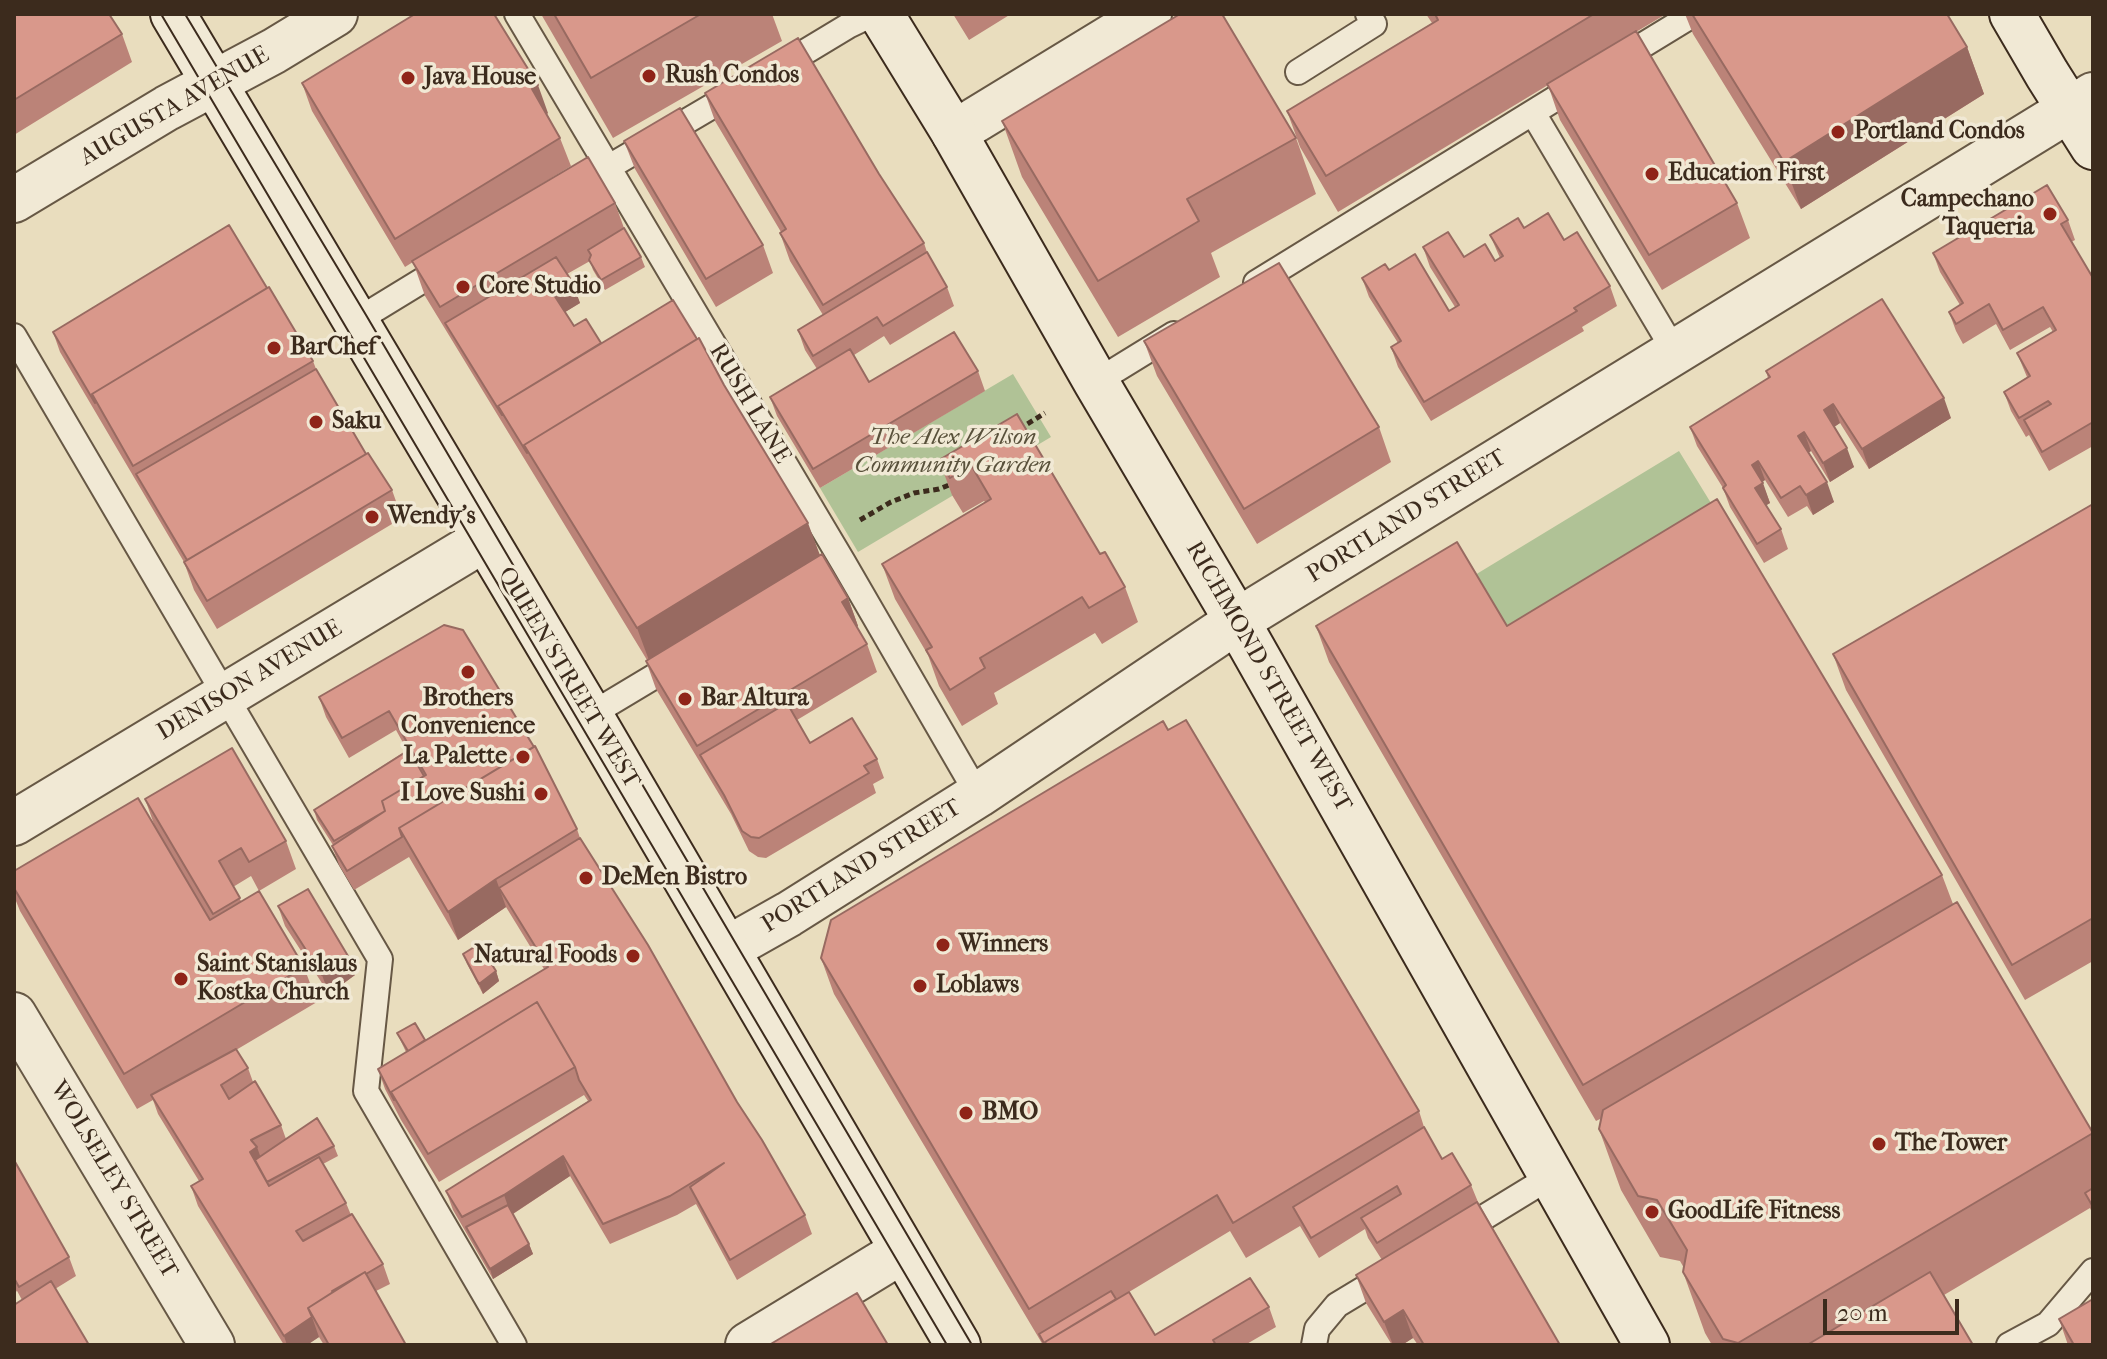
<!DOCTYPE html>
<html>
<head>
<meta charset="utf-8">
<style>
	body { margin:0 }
	#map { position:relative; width:2107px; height:1359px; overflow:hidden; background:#e9ddbe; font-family:"IM FELL French Canon",serif }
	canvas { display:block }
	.frame { position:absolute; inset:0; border:16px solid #3c2b1d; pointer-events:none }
	.scale { position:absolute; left:1823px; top:1299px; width:136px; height:36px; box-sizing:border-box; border:4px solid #3c2b1d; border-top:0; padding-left:10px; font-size:24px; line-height:28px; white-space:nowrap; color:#3c2b1d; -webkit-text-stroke:6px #f1e9d5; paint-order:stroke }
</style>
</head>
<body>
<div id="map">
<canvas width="2107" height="1359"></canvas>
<div class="frame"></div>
<div class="scale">20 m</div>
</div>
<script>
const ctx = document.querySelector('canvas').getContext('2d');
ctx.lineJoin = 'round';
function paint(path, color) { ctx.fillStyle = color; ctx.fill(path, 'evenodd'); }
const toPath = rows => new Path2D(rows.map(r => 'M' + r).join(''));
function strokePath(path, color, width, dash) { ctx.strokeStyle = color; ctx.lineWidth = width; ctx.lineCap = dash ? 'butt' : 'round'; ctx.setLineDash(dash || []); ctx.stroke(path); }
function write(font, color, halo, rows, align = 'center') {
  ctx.font = font + ' "IM FELL French Canon",serif'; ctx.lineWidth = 7; ctx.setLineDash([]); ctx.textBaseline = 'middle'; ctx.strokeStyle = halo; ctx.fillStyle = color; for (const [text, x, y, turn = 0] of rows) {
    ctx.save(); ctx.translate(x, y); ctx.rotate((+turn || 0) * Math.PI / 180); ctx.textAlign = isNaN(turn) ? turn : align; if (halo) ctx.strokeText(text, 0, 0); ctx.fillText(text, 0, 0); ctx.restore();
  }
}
const green = toPath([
	[1013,374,1051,437,858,552,820,488],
	[1679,451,1730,534,1520,661,1470,578]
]);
const path = toPath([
	[1019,429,1045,413],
	[860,520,891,502,914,493,939,489,954,483]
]);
const service = toPath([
	[517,14,843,562,978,795],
	[1617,61,1694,14],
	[780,67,848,26,873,14],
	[1298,72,1374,24,1368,14],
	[1533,113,1675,352],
	[597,174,738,91],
	[1256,283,1579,84],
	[356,321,446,266],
	[14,336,380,959,366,1091,514,1345],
	[1096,382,1174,334],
	[590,715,680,661],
	[1460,1232,1550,1177],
	[1314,1345,1317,1329,1337,1305,1390,1273],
	[2009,1345,2048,1324,2093,1271]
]);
const minor = toPath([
	[954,133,1149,14],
	[14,200,167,108,274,51,335,14],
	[14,823,485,539],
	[727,949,789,914,978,795,1237,621,2093,95],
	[14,1015,212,1345],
	[748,1345,902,1251]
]);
const secondary = toPath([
	[173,14,590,715,958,1345],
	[881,14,954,133,1096,382,1237,621,1647,1345],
	[2012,14,2047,74,2093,147]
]);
const tram = toPath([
	[161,14,947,1345],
	[185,14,366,315,972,1345]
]);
const wall = toPath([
	[14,14,122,34,132,62,14,135],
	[541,14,772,14,782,41,613,138],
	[953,14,1011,14,969,40],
	[1426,14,1666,14,1636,32,1737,203,1750,238,1662,290,1560,120,1548,85,1338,212,1300,147,1287,111,1432,23],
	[1685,14,1947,14,1967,47,1984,94,1801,209,1693,34],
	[302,83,548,113,547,114,560,138,571,166,502,208,615,203,624,228,641,257,645,267,605,290,593,270,590,261,567,274,580,303,565,312,574,326,601,343,724,385,820,555,848,598,858,626,857,627,867,644,877,672,797,720,810,743,877,759,884,778,873,784,876,793,766,858,758,857,749,851,731,814,656,689,646,661,647,660,425,296,413,262,405,267,312,111],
	[705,93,879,174,924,243,927,252,947,287,954,306,890,345,884,336,854,355,869,382,978,371,985,391,820,488,777,416,770,397,817,369,805,350,798,330,823,315,790,261,780,233,781,232,715,121],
	[1002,121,1296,138,1316,194,1211,253,1220,277,1118,337,1022,177],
	[624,141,763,245,773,273,716,307,635,169],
	[2068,220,2075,240,2071,242,2093,278,2093,446,2049,471,2029,435,2026,437,2011,411,2004,392,2027,377,2017,353,2053,332,2050,327,2010,350,1996,324,1963,344,1956,331,1949,312,1960,305,1940,272,1933,253],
	[1524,228,1564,240,1610,286,1617,306,1582,327,1584,331,1431,421,1398,367,1391,347,1398,343,1369,297,1362,278,1389,270,1449,311,1455,307,1430,267,1423,247,1464,257,1495,261,1500,258,1490,235],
	[267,288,313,361,316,369,366,454,392,490,402,518,217,629,194,590,184,562,60,352,53,332],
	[1144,341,1379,427,1391,462,1257,544,1157,376],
	[1766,371,1951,418,1869,469,1840,423,1834,427,1854,467,1830,482,1811,451,1808,453,1834,502,1813,515,1807,506,1788,517,1765,480,1762,482,1770,503,1766,505,1781,529,1788,549,1764,563,1730,507,1723,488,1697,446,1690,427,1768,378],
	[1017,414,1100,554,1125,587,1138,622,1102,644,1095,633,994,693,998,704,962,726,939,686,928,655,895,599,882,564,985,502,984,501,963,513,952,495,939,460],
	[2093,504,2093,961,2025,1000,1846,690,1833,654],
	[444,625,577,829,580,838,805,1215,812,1234,737,1280,696,1204,677,1215,610,1244,570,1176,513,1214,529,1244,533,1254,493,1279,453,1210,446,1191,588,1101,584,1095,439,1182,401,1120,385,1089,378,1069,406,1052,397,1033,425,1040,544,969,506,907,458,940,409,857,354,890,339,865,332,846,333,845,317,820,314,810,407,750,396,730,349,758,326,717,319,697],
	[1316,626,1507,626,1942,875,1953,904,2093,1133,2093,1215,2090,1208,1944,1295,1973,1345,1712,1345,1705,1333,1683,1272,1684,1268,1680,1261,1660,1257,1621,1190,1599,1129,1602,1118,1596,1121,1329,662],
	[145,799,286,841,296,869,259,891,251,876,233,887,241,901,304,967,317,1002,236,1050,248,1068,253,1082,281,1125,286,1139,334,1146,338,1156,323,1164,346,1203,351,1215,383,1264,390,1284,376,1291,406,1345,324,1345,319,1337,307,1345,284,1345,198,1206,191,1186,199,1181,158,1114,153,1100,137,1109,20,911,14,896,14,871,155,827],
	[278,906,355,975,329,994,285,926],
	[463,954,496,971,499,981,483,994,467,964],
	[821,958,1419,1111,1424,1127,1442,1159,1471,1185,1478,1202,1560,1345,1418,1345,1413,1338,1402,1345,1392,1345,1366,1303,1356,1275,1382,1260,1368,1238,1365,1229,1319,1258,1300,1226,1246,1258,1230,1231,1129,1292,1155,1335,1269,1307,1276,1327,1245,1345,1043,1345,834,994],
	[14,1160,69,1257,76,1276,55,1289,22,1300,16,1289,17,1291,14,1293],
	[2059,1319,2093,1345,2068,1345]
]);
const shadedWall = toPath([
	[1967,47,1984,94,1801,209,1784,162],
	[538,85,548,113,542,117,532,89],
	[573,283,580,303,562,314,554,295],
	[1944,398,1951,418,1869,469,1862,449],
	[1833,404,1840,423,1831,429,1824,410],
	[1804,432,1811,451,1805,455,1798,436],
	[1847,448,1854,467,1830,482,1823,463],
	[1758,461,1765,480,1759,484,1752,465],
	[1827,482,1834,502,1813,515,1806,495],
	[1763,483,1770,503,1762,508,1755,488],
	[808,523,821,558,650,663,637,628],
	[848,598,858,626,852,630,842,602],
	[496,879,506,907,458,940,448,912],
	[348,956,355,975,329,994,322,975],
	[496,971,499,981,483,994,479,984],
	[257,1147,264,1167,259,1170,250,1152],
	[563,1156,570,1176,511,1215,504,1195],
	[529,1244,533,1254,493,1279,490,1269],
	[1403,1310,1413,1338,1402,1345,1393,1345,1384,1322],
	[312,1317,319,1337,307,1345,287,1345,284,1336]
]);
const building = toPath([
	[14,14,109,14,122,34,14,100,14,14],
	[415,14,494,14,538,85,532,89,560,138,395,239,302,83,415,14],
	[554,14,701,14,591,78,554,14],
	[1180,14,1222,14,1296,138,1187,199,1199,221,1098,281,1002,121,1180,14],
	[1435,14,1594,14,1326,176,1287,111,1438,20,1435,14],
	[1692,14,1947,14,1967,47,1784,162,1692,14],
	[1636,31,1737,203,1649,255,1547,84,1636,31],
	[798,38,879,174,924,243,823,305,780,233,786,229,705,93,798,38],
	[680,108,763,245,706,279,624,141,680,108],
	[588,157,615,203,440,307,412,261,588,157],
	[2047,185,2068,220,2061,224,2093,278,2093,422,2042,452,2024,420,2051,404,2048,401,2019,418,2004,392,2030,376,2017,353,2056,330,2043,307,2003,330,1989,304,1956,324,1949,312,1963,303,1933,253,2047,185],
	[1548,213,1564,240,1577,232,1610,286,1574,308,1577,311,1424,402,1391,347,1401,341,1362,278,1385,264,1389,270,1415,254,1449,311,1459,305,1423,247,1448,232,1464,257,1485,244,1495,261,1503,256,1490,235,1518,218,1524,228,1548,213],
	[229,225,267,288,92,394,95,403,53,332,229,225],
	[624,228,641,257,601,280,589,260,591,255,588,250,624,228],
	[927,252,947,287,883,326,877,317,813,356,798,330,927,252],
	[556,257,573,283,554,295,574,326,586,319,601,343,498,406,502,415,445,323,556,257],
	[1279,263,1379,427,1244,509,1144,341,1279,263],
	[269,287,313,361,133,466,92,394,269,287],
	[1882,299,1944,398,1862,449,1833,404,1824,410,1847,448,1823,463,1804,432,1798,436,1827,482,1806,495,1800,486,1781,498,1758,461,1752,465,1763,483,1755,488,1781,529,1757,544,1723,488,1726,485,1690,427,1770,377,1766,371,1882,299],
	[673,300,697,339,524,445,527,453,498,406,673,300],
	[954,332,978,371,813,469,770,397,850,349,869,382,954,332],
	[699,338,724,385,808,523,637,628,524,445,699,338],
	[316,369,366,454,187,560,136,474,316,369],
	[1017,414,1100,554,1105,552,1125,587,1089,608,1082,597,980,658,985,668,950,690,926,650,932,647,882,564,991,499,971,465,950,478,939,460,1017,414],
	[368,453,392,490,207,601,184,562,368,453],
	[1717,499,1942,875,1583,1085,1316,626,1457,542,1507,626,1717,499],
	[2093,504,2093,918,2012,965,1833,654,2093,504],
	[822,554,848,598,842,602,867,644,697,746,646,661,822,554],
	[444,625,463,630,534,747,399,828,402,837,347,871,332,846,385,811,382,801,426,775,389,711,342,738,319,697,444,625],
	[787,703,810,743,852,718,877,759,864,766,869,773,759,838,751,837,742,831,724,795,700,755,787,703],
	[1186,720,1419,1111,1233,1223,1217,1195,1029,1309,821,958,831,920,1163,721,1168,730,1186,720],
	[535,746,577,829,496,879,448,912,399,828,535,746],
	[232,748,286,841,249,862,241,848,219,861,240,898,213,914,145,799,232,748],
	[409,750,424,776,382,801,385,811,334,841,314,810,409,750],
	[138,798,210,920,259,891,304,967,124,1074,14,888,14,871,138,798],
	[580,838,648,945,737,1102,762,1140,805,1215,730,1260,690,1187,724,1163,670,1196,603,1224,563,1156,504,1195,462,1217,446,1191,591,1100,579,1080,575,1067,537,1002,391,1092,394,1100,378,1069,548,967,499,888,580,838],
	[308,889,348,956,322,975,278,906,308,889],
	[1957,902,2093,1133,1738,1343,1723,1339,1683,1272,1687,1250,1657,1200,1638,1196,1599,1129,1603,1110,1957,902],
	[479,944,496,971,479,984,463,954,479,944],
	[537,1002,575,1067,428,1154,391,1092,537,1002],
	[415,1023,425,1040,408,1051,397,1033,415,1023],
	[236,1049,248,1068,221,1085,229,1099,255,1081,281,1125,251,1140,257,1147,250,1152,269,1186,319,1157,346,1203,296,1231,303,1241,352,1214,383,1264,366,1274,365,1272,332,1291,333,1292,308,1308,312,1317,284,1336,191,1186,203,1179,151,1095,236,1049],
	[317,1118,334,1146,267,1182,255,1160,317,1118],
	[1424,1127,1442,1159,1452,1153,1471,1185,1377,1243,1361,1218,1401,1194,1397,1186,1311,1238,1293,1207,1424,1127],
	[14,1160,69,1257,19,1287,14,1278,14,1160],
	[2093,1188,2093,1207,2085,1193,2093,1188],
	[1477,1202,1560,1345,1424,1345,1403,1310,1384,1322,1356,1275,1477,1202],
	[508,1205,529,1244,490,1269,466,1227,508,1205],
	[365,1272,406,1345,329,1345,308,1308,365,1272],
	[1930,1272,1973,1345,1807,1345,1930,1272],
	[1250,1278,1269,1307,1213,1340,1216,1345,1047,1345,1045,1342,1129,1292,1155,1335,1250,1278],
	[51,1281,89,1345,14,1345,14,1305,51,1281],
	[1111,1291,1116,1299,1045,1342,1046,1345,1045,1345,1039,1334,1111,1291],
	[857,1293,888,1345,769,1345,857,1293],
	[2093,1299,2093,1345,2074,1345,2059,1319,2093,1299]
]);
const markers = [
	[649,76,8,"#8f2418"],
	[408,78,8,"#8f2418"],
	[1838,132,8,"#8f2418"],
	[1652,174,8,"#8f2418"],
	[2050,214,8,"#8f2418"],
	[463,287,8,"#8f2418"],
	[274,348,8,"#8f2418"],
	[316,422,8,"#8f2418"],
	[372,517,8,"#8f2418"],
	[468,672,8,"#8f2418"],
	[685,699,8,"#8f2418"],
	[523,757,8,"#8f2418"],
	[541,794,8,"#8f2418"],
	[586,878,8,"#8f2418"],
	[943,945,8,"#8f2418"],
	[633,956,8,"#8f2418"],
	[181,979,8,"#8f2418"],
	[920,986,8,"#8f2418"],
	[966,1113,8,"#8f2418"],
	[1879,1144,8,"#8f2418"],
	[1652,1212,8,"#8f2418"]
];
const poiNames = [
	["Rush Condos",665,76],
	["Java House",424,78],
	["Portland Condos",1854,132],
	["Education First",1668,174],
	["Campechano",2034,200,"right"],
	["Taqueria",2034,228,"right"],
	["Core Studio",479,287],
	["BarChef",290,348],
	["Saku",332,422],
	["Wendy's",388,517],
	["Brothers",468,699,"center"],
	["Convenience",468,727,"center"],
	["Bar Altura",701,699],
	["La Palette",507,757,"right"],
	["I Love Sushi",525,794,"right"],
	["DeMen Bistro",602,878],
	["Winners",959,945],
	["Natural Foods",617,956,"right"],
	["Saint Stanislaus",197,965],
	["Kostka Church",197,993],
	["Loblaws",936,986],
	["BMO",982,1113],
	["The Tower",1895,1144],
	["GoodLife Fitness",1668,1212]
];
const streetNames = [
	["AUGUSTA AVENUE",175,107,-30],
	["RUSH LANE",749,404,59],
	["PORTLAND STREET",1407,517,-32],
	["RICHMOND STREET WEST",1268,677,60],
	["QUEEN STREET WEST",568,678,59],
	["DENISON AVENUE",250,681,-31],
	["PORTLAND STREET",862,867,-32],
	["WOLSELEY STREET",113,1180,59]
];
const parkNames = [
	["The Alex Wilson",953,438],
	["Community Garden",953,466]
];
paint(green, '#b0c296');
strokePath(service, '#675845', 28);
strokePath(minor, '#675845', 48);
strokePath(secondary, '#3c2b1d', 48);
strokePath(path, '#3c2b1d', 5, [6, 4]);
strokePath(service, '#f1e9d5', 24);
strokePath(minor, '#f1e9d5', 44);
strokePath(secondary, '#f1e9d5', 44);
strokePath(tram, '#3c2b1d', 2);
paint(wall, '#bb8378');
paint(shadedWall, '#986a61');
paint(building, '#d9988b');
strokePath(building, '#986a61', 2);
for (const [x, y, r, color] of markers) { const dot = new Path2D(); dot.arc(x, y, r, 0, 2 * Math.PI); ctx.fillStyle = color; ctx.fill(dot); strokePath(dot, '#f1e9d5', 3); }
write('bold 24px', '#3c2b1d', '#f1e9d5', poiNames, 'left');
write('24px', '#3c2b1d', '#f1e9d5', streetNames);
write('italic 24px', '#59513b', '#f1e9d5', parkNames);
</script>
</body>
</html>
